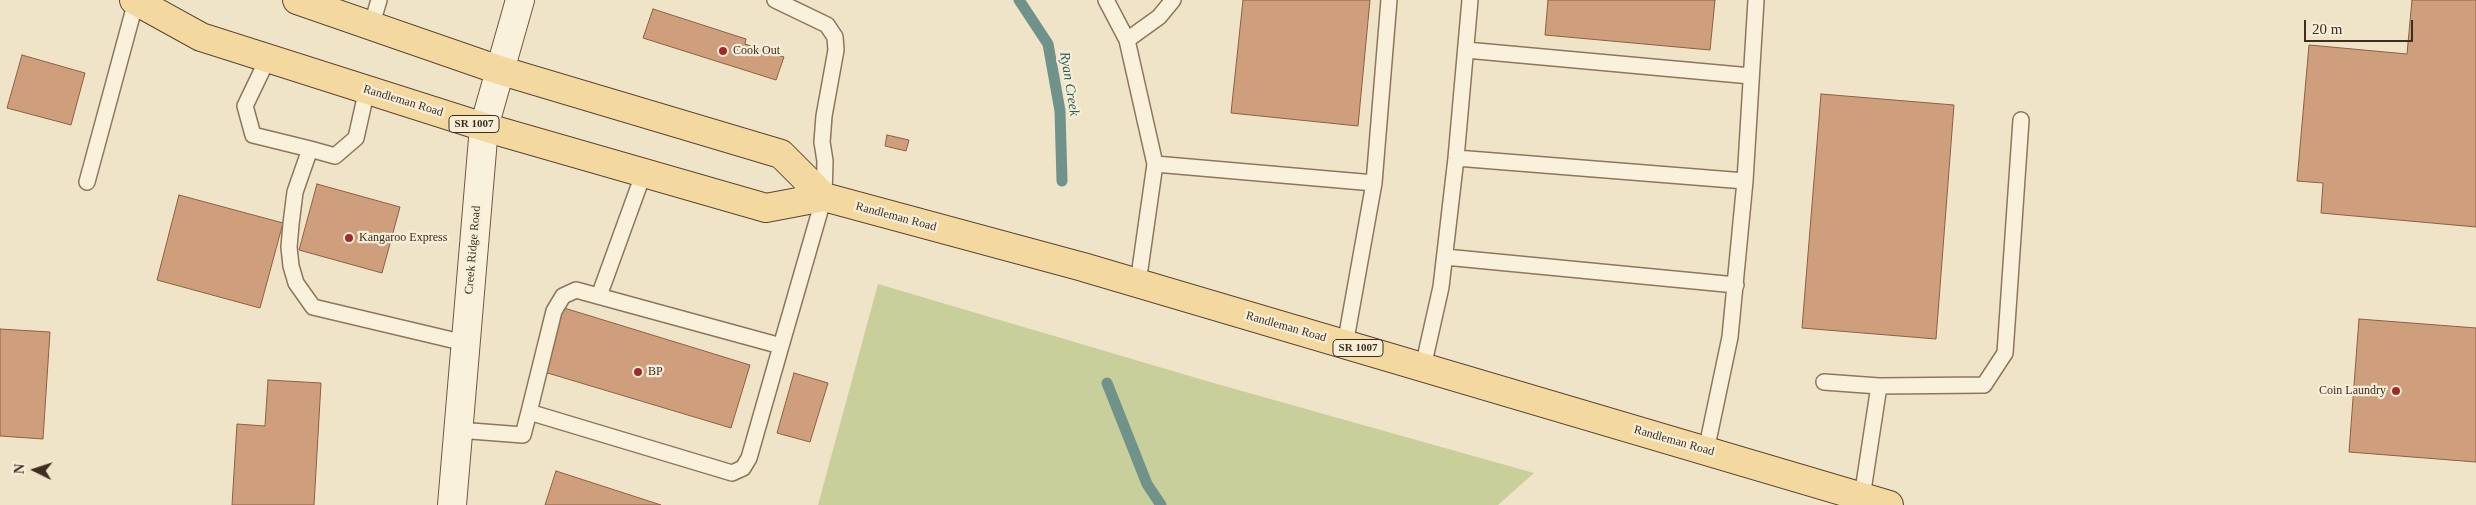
<!DOCTYPE html>
<html>
<head>
<meta charset="utf-8">
<style>
	body { margin:0 }
	#map { position:relative; width:2476px; height:505px; overflow:hidden; background:#f0e4c8; font-family:Georgia,serif }
	canvas { display:block }
	.north { position:absolute; left:10px; top:445px; width:50px; height:50px; -webkit-text-stroke:4px #f7eed8; paint-order:stroke; rotate:274deg; font-size:14px; font-weight:700; line-height:20px; text-align:center; color:#3d2e20 }
	.north::after { content:''; display:block; margin:auto; width:18px; height:22px; background:#3d2e20; clip-path:polygon(50% 0,100% 100%,50% 72%,0 100%) }
	.scale { position:absolute; left:2304px; top:20px; width:109px; height:22px; box-sizing:border-box; border:2px solid #3d2e20; border-top:0; padding-left:6px; font-size:15px; line-height:18px; white-space:nowrap; color:#3d2e20; -webkit-text-stroke:4px #f7eed8; paint-order:stroke }
</style>
</head>
<body>
<div id="map">
<canvas width="2476" height="505"></canvas>
<div class="north">N</div>
<div class="scale">20 m</div>
</div>
<script>
const ctx = document.querySelector('canvas').getContext('2d');
ctx.lineJoin = 'round';
function paint(path, color) { ctx.fillStyle = color; ctx.fill(path, 'evenodd'); }
const toPath = rows => new Path2D(rows.map(r => 'M' + r).join(''));
function strokePath(path, color, width, dash) { ctx.strokeStyle = color; ctx.lineWidth = width; ctx.lineCap = dash ? 'butt' : 'round'; ctx.setLineDash(dash || []); ctx.stroke(path); }
function write(font, color, halo, rows, align = 'center') {
  ctx.font = font + ' Georgia,serif'; ctx.lineWidth = 4.5; ctx.setLineDash([]); ctx.textBaseline = 'middle'; ctx.strokeStyle = halo; ctx.fillStyle = color; for (const [text, x, y, turn = 0] of rows) {
    ctx.save(); ctx.translate(x, y); ctx.rotate((+turn || 0) * Math.PI / 180); ctx.textAlign = isNaN(turn) ? turn : align; if (halo) ctx.strokeText(text, 0, 0); ctx.fillText(text, 0, 0); ctx.restore();
  }
}
const green = toPath([
	[878,284,1210,382,1534,473,1498,505,818,505]
]);
const stream = toPath([
	[1019,0,1048,44,1060,111,1062,181],
	[1107,383,1147,484,1161,505]
]);
const building = toPath([
	[1243,0,1370,0,1358,126,1231,113,1243,0],
	[1548,0,1715,0,1710,50,1545,35,1548,0],
	[2412,0,2476,0,2476,227,2321,213,2323,183,2297,181,2309,45,2407,54,2412,0],
	[653,9,746,39,745,44,784,57,776,80,643,38,653,9],
	[22,55,85,73,71,125,7,108,22,55],
	[1821,94,1954,105,1936,339,1802,328,1821,94],
	[887,135,909,140,906,151,885,146,887,135],
	[317,184,400,207,382,273,299,250,317,184],
	[179,195,283,223,260,308,157,280,179,195],
	[561,307,750,365,731,428,541,371,561,307],
	[2359,319,2476,328,2476,462,2349,452,2359,319],
	[0,329,50,332,43,439,0,436,0,329],
	[794,373,828,383,810,442,777,433,794,373],
	[268,380,321,383,314,505,232,505,237,424,265,426,268,380],
	[556,471,661,505,545,505,556,471]
]);
const lane = toPath([
	[775,0,827,25,835,37,836,50,824,116,822,142,825,161,824,197,781,346],
	[1106,0,1127,40,1155,164],
	[371,27,379,0],
	[1127,40,1159,17,1173,0],
	[1466,50,1751,76],
	[268,58,245,106,253,135,310,149,295,192,291,224,289,247,291,266,296,283,313,307,465,343],
	[310,149,335,156,356,138,367,89],
	[1456,158,1745,181],
	[87,182,136,1],
	[1374,183,1389,0],
	[1445,257,1736,285],
	[1138,283,1155,164,1374,183,1345,345],
	[599,296,644,172],
	[1423,367,1441,287,1456,158,1470,0],
	[1824,382,1879,386],
	[458,430,523,435,529,412,554,311,563,296,576,290,781,346,749,458,743,468,732,473,529,412],
	[1706,451,1730,337,1745,181,1756,0],
	[1862,497,1879,386,1984,385,2005,353,2021,120]
]);
const secondary = toPath([
	[452,505,484,127,520,0]
]);
const primary = toPath([
	[134,0,201,37,484,127,766,208,824,197,1083,267,1889,505],
	[297,0,499,70,781,154,824,197]
]);
const markers = [
	[723,51,5,"#9e2a2b"],
	[349,238,5,"#9e2a2b"],
	[638,372,5,"#9e2a2b"],
	[2396,391,5,"#9e2a2b"]
];
const shields = [
	[474,124,50],
	[1358,348,50]
];
const shieldNames = [
	["SR 1007",474,124],
	["SR 1007",1358,348]
];
const poiNames = [
	["Cook Out",733,51],
	["Kangaroo Express",359,238],
	["BP",648,372],
	["Coin Laundry",2386,391,"right"]
];
const streetNames = [
	["Randleman Road",403,101,17],
	["Randleman Road",896,217,15],
	["Creek Ridge Road",473,250,-85],
	["Randleman Road",1286,327,16],
	["Randleman Road",1674,441,16]
];
const waterNames = [
	["Ryan Creek",1069,84,81]
];
paint(green, '#c9cf9b');
strokePath(stream, '#6f938a', 11);
paint(building, '#cf9f7d');
strokePath(building, '#8d5f41', 1);
strokePath(lane, '#8d765c', 18);
strokePath(secondary, '#6f573f', 30);
strokePath(primary, '#5b4430', 30);
strokePath(lane, '#faf1dc', 15);
strokePath(secondary, '#faf1dc', 28);
strokePath(primary, '#f3d9a0', 28);
for (const [x, y, r, color] of markers) { const dot = new Path2D(); dot.arc(x, y, r, 0, 2 * Math.PI); ctx.fillStyle = color; ctx.fill(dot); strokePath(dot, '#f7eed8', 2); }
for (const [x, y, w] of shields) { const box = new Path2D(); box.roundRect(x - w / 2, y - 8.5, w, 17, 4); ctx.fillStyle = '#f7eed8'; ctx.fill(box); strokePath(box, '#3d2e20', 1); }
write('bold 11px', '#3d2e20', null, shieldNames);
write('12px', '#3d2e20', '#f7eed8', poiNames, 'left');
write('12px', '#3d2e20', '#f7eed8', streetNames);
write('italic 14px', '#2f5d5a', '#f7eed8', waterNames);
</script>
</body>
</html>
